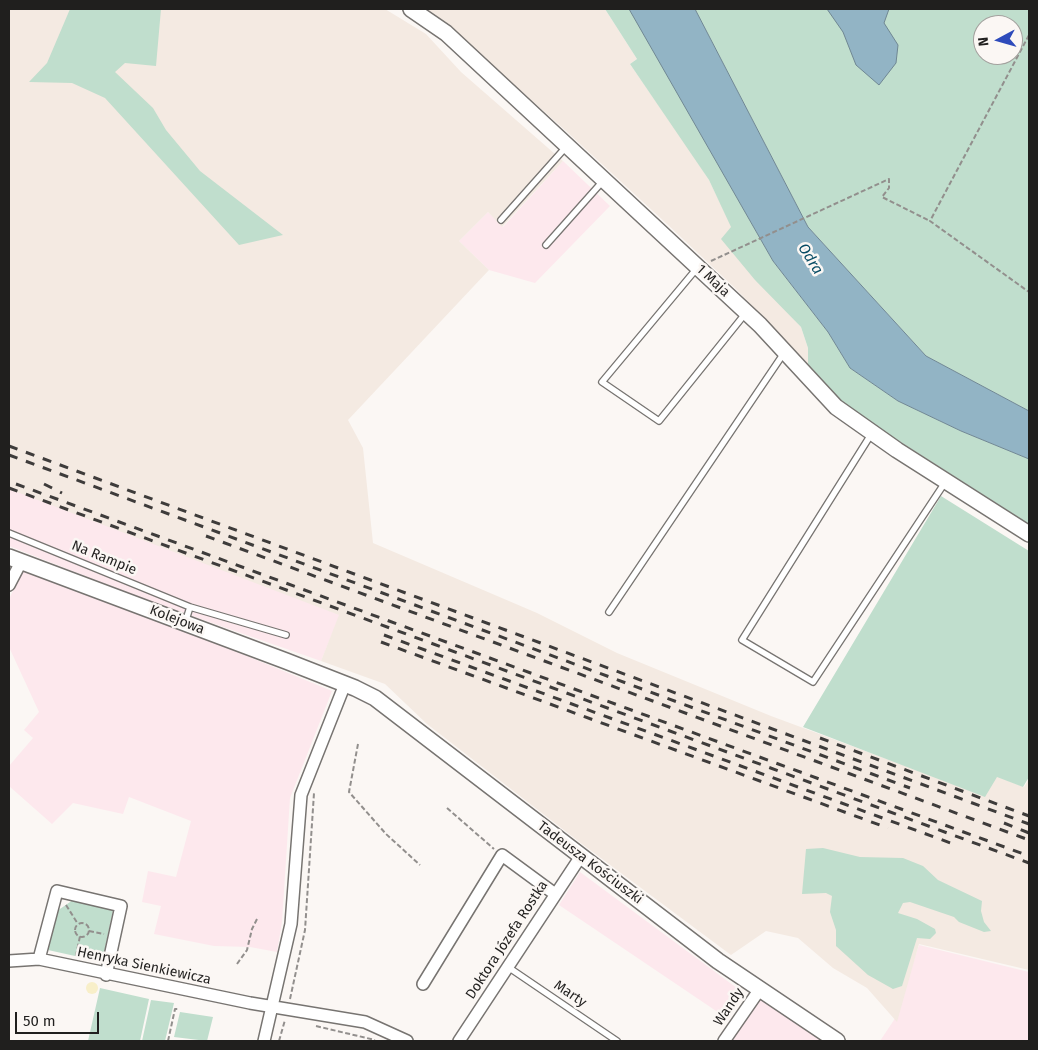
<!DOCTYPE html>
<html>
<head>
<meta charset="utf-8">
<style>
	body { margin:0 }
	#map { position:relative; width:1038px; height:1050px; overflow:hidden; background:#fbf7f4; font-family:"Fira Sans",sans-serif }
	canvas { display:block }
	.frame { position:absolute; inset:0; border:10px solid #201f1e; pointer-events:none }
	.north { position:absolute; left:973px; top:15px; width:50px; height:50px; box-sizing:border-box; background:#fbf7f4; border:1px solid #a3a19e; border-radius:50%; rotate:264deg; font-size:14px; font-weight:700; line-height:20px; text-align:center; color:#201f1e }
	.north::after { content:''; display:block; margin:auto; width:18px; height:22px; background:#2e4bbb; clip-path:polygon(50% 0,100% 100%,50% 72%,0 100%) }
	.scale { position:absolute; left:15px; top:1012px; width:84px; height:22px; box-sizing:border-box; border:2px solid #201f1e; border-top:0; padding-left:6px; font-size:15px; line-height:18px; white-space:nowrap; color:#201f1e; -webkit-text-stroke:4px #fbf7f4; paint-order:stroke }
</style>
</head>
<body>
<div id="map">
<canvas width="1038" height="1050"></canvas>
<div class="frame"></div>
<div class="north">N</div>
<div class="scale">50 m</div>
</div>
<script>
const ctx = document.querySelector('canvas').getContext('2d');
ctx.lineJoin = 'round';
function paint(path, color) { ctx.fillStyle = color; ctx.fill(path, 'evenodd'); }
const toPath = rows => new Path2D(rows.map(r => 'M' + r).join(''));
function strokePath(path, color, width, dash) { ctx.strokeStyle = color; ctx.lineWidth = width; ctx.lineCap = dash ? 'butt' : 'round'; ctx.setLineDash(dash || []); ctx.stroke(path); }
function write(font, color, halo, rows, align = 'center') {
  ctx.font = font + ' "Fira Sans",sans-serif'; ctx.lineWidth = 5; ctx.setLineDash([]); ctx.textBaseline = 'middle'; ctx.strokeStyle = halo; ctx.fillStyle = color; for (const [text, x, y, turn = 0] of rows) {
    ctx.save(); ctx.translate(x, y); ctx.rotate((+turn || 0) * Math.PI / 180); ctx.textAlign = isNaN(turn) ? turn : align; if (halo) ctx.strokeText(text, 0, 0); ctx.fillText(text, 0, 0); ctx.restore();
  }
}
const commercial = toPath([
	[563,161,610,206,535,283,489,270,459,241,488,212,503,227],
	[9,487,340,615,321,661,146,600,9,546],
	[23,570,203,638,332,691,290,798,282,922,277,952,250,947,214,946,154,934,161,906,142,902,148,871,176,877,191,821,129,797,123,814,73,803,52,824,9,786,9,766,33,738,24,730,39,712,9,647,9,599],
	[580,872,745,994,728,1019,559,905],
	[919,945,1029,972,1029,1041,880,1041,894,1020],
	[760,998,797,1023,824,1041,730,1041]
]);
const built = toPath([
	[9,9,385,9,426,34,461,72,563,161,502,227,488,212,459,241,489,270,348,420,363,448,373,543,537,613,617,653,771,716,984,795,996,776,1024,787,1029,779,1029,970,919,944,897,1022,867,988,833,968,798,938,766,931,731,955,582,844,427,724,385,684,321,661,339,615,9,489],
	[426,9,605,9,637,59,630,64,691,152,709,180,732,227,788,312,801,327,808,348,808,364,736,289,667,224,566,131,439,18]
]);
const green = toPath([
	[70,9,161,9,156,66,125,63,115,72,153,108,166,130,200,171,283,235,239,245,105,98,72,83,29,82,47,63],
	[605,9,630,9,773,261,828,332,850,368,898,401,961,431,1029,459,1029,524,849,409,808,364,808,348,801,327,755,280,721,239,731,227,709,180,630,64,637,59],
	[695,9,1029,9,1029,411,926,356,808,227],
	[983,25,1013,25,1013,55,983,55],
	[941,496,1029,551,1029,777,1023,787,997,777,985,797,803,727],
	[823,848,860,857,903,858,923,866,938,880,982,901,981,911,984,922,991,931,984,932,959,922,954,917,910,902,903,903,898,913,917,919,935,929,936,933,930,939,917,938,902,986,893,989,868,975,836,946,836,930,830,912,832,896,826,893,802,894,806,849],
	[73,900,113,910,102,962,48,950,57,911],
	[100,988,149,999,140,1041,88,1041],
	[151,1000,174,1003,165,1041,142,1041],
	[180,1012,213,1017,207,1041,174,1037]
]);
const sand = toPath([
	'86 988a6 6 0 1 1 12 0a6 6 0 1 1-12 0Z'
]);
const water = toPath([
	[629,9,695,9,808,227,926,356,1029,411,1029,459,961,431,898,401,850,368,828,332,773,261,629,9],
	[827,9,889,9,884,23,898,45,896,63,879,85,856,65,843,32,827,9]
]);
const path = toPath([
	[1029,35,930,221,1029,292],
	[711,261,889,179,889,188,882,197,930,221],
	[358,744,349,792,386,834,420,865],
	[447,808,494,849],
	[66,905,78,924],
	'75 930a7 7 0 1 1 14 0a7 7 0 1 1-14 0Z',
	[89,931,104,934],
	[76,956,80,936],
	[237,964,247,950,252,929,257,919],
	[290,999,305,930,314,793],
	[316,1026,375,1040],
	[168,1041,175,1009,179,1009],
	[279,1041,285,1020]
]);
const lane = toPath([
	[501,220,566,147],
	[546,245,603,181],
	[698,267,602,382,659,421,745,314],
	[872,433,742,640,813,682,946,481],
	[9,533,190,607,185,623],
	[190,607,286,635],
	[609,612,784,353],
	[508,967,617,1041]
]);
const street = toPath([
	[9,585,21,562],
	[39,959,57,891,121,906,106,975],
	[9,961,39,959,250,1003,365,1022,407,1041],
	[423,984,502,855,555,894],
	[264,1041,291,924,301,795,345,684],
	[459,1041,581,856],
	[724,1041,760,989]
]);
const secondary = toPath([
	[411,9,446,33,760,325,836,407,897,450,1029,534],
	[9,557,286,661,355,688,375,698,718,961,837,1041]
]);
const rail = toPath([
	[9,446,1029,824],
	[9,455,910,788],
	[16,484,1029,856],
	[44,484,62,493],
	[9,488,1029,863],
	[206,536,1029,840],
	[384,635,956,845],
	[381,642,888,828],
	[820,738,1029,816],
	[1004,823,1029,833]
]);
const streetNames = [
	["1 Maja",713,281,43],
	["Na Rampie",104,558,22],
	["Kolejowa",177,620,21],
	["Tadeusza Kościuszki",590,863,37],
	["Doktora Józefa Rostka",507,940,-57],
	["Henryka Sienkiewicza",144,966,12],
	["Marty",570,994,34],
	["Wandy",729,1007,-56]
];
const waterNames = [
	["Odra",810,259,58]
];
paint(commercial, '#fde8ed');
paint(built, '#f4eae2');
paint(green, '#c0decd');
paint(sand, '#f8efc9');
paint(water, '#92b4c5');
strokePath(water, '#708793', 1);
strokePath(lane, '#777471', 8);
strokePath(street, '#777471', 14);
strokePath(secondary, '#777471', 18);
strokePath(path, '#928f8d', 2, [5, 2.5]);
strokePath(lane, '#fff', 5.5);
strokePath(street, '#fff', 11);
strokePath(secondary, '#fff', 15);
strokePath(rail, '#3e3c3b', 3, [9, 9]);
write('14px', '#201f1e', '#fbf7f4', streetNames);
write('italic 15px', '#064b64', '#fbf7f4', waterNames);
</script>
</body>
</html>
